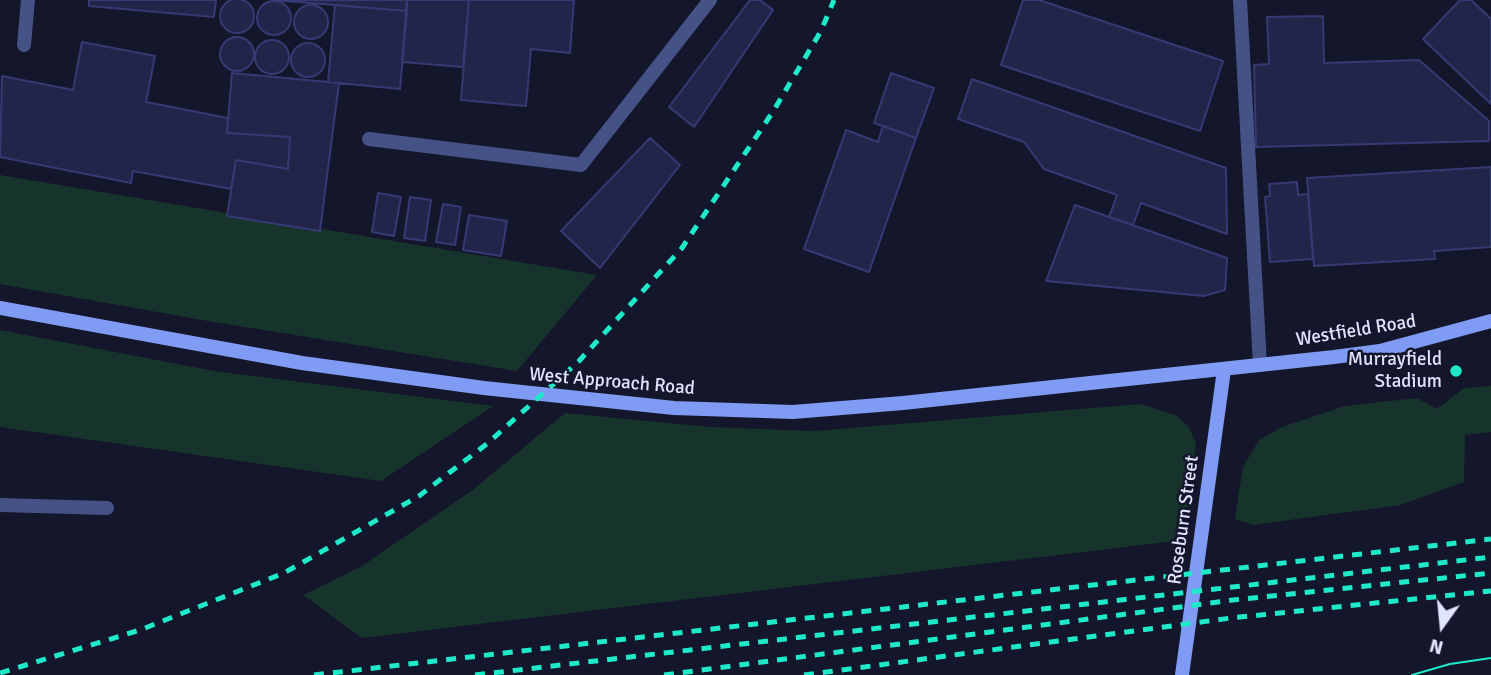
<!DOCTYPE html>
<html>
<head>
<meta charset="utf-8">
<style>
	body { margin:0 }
	#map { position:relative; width:1491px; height:675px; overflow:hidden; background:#14162b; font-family:Signika,sans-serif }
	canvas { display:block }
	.north { position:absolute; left:1407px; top:591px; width:70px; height:70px; -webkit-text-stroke:5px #14162b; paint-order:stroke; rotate:195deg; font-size:19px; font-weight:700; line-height:28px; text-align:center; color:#e0e4fc }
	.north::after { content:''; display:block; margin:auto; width:24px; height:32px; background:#e0e4fc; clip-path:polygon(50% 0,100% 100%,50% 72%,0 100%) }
</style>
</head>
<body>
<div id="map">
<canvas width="1491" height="675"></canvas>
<div class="north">N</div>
</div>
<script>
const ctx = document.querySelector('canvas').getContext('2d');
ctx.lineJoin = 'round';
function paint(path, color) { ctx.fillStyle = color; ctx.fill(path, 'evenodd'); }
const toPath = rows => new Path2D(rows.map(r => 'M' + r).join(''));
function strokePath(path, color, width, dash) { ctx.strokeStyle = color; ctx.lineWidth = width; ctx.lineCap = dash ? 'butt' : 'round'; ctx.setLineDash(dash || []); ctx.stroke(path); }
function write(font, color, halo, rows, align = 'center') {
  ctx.font = font + ' Signika,sans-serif'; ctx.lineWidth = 5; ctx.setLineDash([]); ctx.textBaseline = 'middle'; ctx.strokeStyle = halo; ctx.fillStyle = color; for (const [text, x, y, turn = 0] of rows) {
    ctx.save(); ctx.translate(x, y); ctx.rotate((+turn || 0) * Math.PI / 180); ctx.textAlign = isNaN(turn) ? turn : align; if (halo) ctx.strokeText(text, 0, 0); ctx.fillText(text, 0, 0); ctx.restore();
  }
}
const green = toPath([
	[0,175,597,275,517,371,202,320,0,284],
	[0,330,214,371,493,406,381,481,0,427],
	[1491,386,1491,432,1465,435,1464,482,1400,505,1253,525,1235,519,1243,467,1259,440,1282,427,1345,406,1417,398,1437,409,1464,388],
	[1141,404,1175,415,1188,426,1196,443,1184,540,362,638,303,595,362,566,474,489,565,413,710,427,814,431]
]);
const building = toPath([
	'220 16a17 17 0 1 1 34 0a17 17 0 1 1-34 0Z',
	[89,0,216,0,214,17,89,6,89,0],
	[273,0,407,0,407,11,273,0],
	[407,0,469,0,463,67,402,62,407,0],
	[469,0,574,0,570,53,531,49,526,106,461,100,469,0],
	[750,0,760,0,773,10,694,127,669,107,750,0],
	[1023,0,1039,0,1223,61,1200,131,1001,65,1023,0],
	[1460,0,1471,0,1491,19,1491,104,1423,39,1460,0],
	'257 18a17 17 0 1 1 34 0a17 17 0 1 1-34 0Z',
	'294 22a17 17 0 1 1 34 0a17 17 0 1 1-34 0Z',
	[335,5,407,11,400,89,328,82,335,5],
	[1323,16,1324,63,1419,60,1489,121,1489,141,1256,147,1254,65,1269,64,1267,17,1323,16],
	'220 54a17 17 0 1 1 34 0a17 17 0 1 1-34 0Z',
	'255 57a17 17 0 1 1 34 0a17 17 0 1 1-34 0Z',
	[82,42,155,56,146,102,228,118,227,133,290,137,288,169,236,160,231,189,133,171,131,183,0,157,2,76,73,90,82,42],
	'291 60a17 17 0 1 1 34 0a17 17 0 1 1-34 0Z',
	[232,73,339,83,320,231,227,216,236,160,288,169,290,137,227,133,232,73],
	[891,73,934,88,916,138,874,123,891,73],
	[972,79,1226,168,1227,234,1141,203,1133,225,1109,217,1117,195,1044,169,1024,142,958,119,972,79],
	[883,126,916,138,869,272,804,249,846,130,878,142,883,126],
	[650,138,680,165,600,268,561,231,650,138],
	[1491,167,1491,247,1434,251,1435,259,1314,266,1307,178,1491,167],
	[1297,182,1298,195,1308,194,1313,259,1270,262,1265,197,1270,196,1269,184,1297,182],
	[378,193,401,197,394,236,372,232,378,193],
	[410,197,431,200,425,241,404,238,410,197],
	[443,204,461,207,455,245,436,242,443,204],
	[1075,205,1227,258,1225,290,1204,296,1046,281,1075,205],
	[469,215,507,221,501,256,463,250,469,215]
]);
const lane = toPath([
	[1240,0,1260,365],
	[24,45,28,0],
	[369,139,581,165,710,0],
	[0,505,107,508]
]);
const secondary = toPath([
	[0,308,302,363,484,388,674,408,793,412,903,403,1334,357,1380,351,1491,321],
	[1182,675,1224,370]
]);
const tram = toPath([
	[1412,675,1450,664,1491,658]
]);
const rail = toPath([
	[0,673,140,630,284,573,419,496,488,443,579,361,682,248,774,110,821,31,834,0],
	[314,675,1491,539],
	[475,675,1491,557],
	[664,675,1233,600,1491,573],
	[804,675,1231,618,1491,591]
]);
const markers = [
	[1456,371,7,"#1eeaca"]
];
const streetNames = [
	["Westfield Road",1356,331,-9],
	["West Approach Road",612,382,5],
	["Roseburn Street",1184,520,-82]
];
const poiNames = [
	["Murrayfield",1442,360],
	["Stadium",1442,382]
];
paint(green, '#17342c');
paint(building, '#22244a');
strokePath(building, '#363a74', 2);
strokePath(lane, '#445285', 14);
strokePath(secondary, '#809bf3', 14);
strokePath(tram, '#1eeaca', 2);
strokePath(rail, '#1eeaca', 5, [10, 9]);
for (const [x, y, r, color] of markers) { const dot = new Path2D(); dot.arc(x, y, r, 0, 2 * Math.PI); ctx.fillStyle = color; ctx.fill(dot); strokePath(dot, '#14162b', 2.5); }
write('19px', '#e0e4fc', '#14162b', streetNames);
write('19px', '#e0e4fc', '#14162b', poiNames, 'right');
</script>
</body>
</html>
